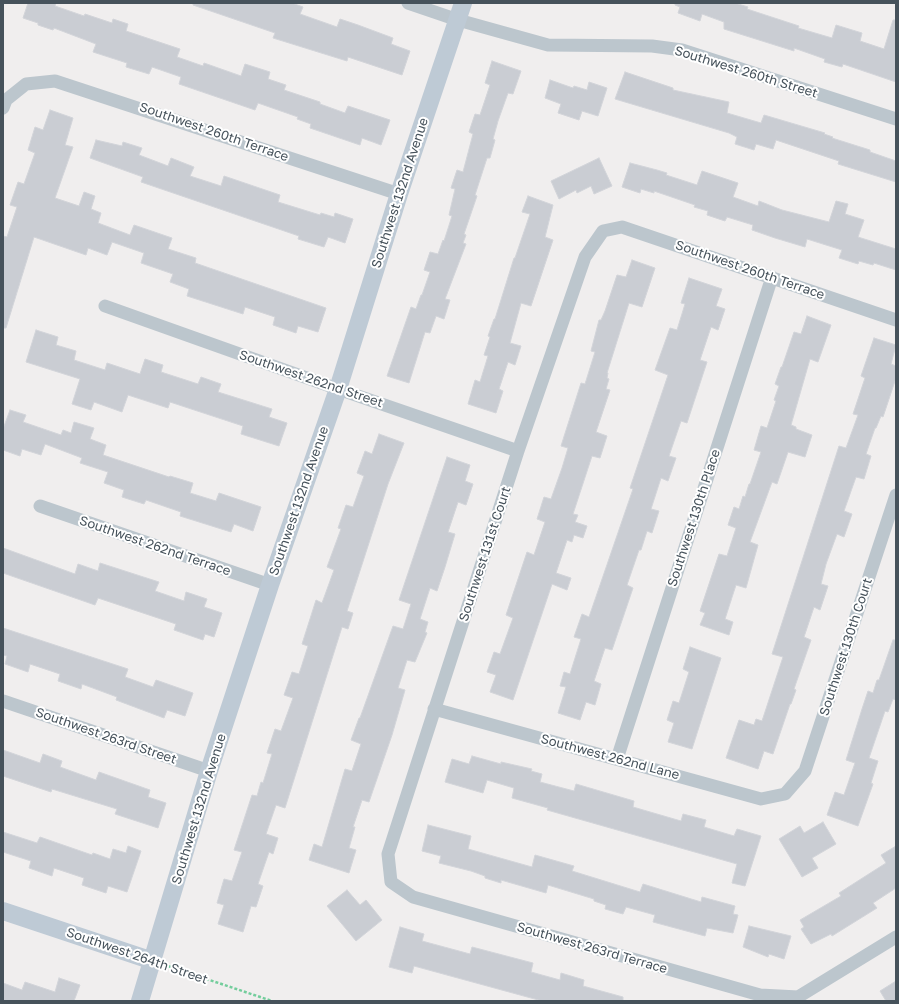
<!DOCTYPE html>
<html>
<head>
<meta charset="utf-8">
<style>
	body { margin:0 }
	#map { position:relative; width:899px; height:1004px; overflow:hidden; background:#f0eeee; font-family:"Golos Text",sans-serif }
	canvas { display:block }
	.frame { position:absolute; inset:0; border:4px solid #46525b; pointer-events:none }
</style>
</head>
<body>
<div id="map">
<canvas width="899" height="1004"></canvas>
<div class="frame"></div>
</div>
<script>
const ctx = document.querySelector('canvas').getContext('2d');
ctx.lineJoin = 'round';
function paint(path, color) { ctx.fillStyle = color; ctx.fill(path, 'evenodd'); }
const toPath = rows => new Path2D(rows.map(r => 'M' + r).join(''));
function strokePath(path, color, width, dash) { ctx.strokeStyle = color; ctx.lineWidth = width; ctx.lineCap = dash ? 'butt' : 'round'; ctx.setLineDash(dash || []); ctx.stroke(path); }
function write(font, color, halo, rows, align = 'center') {
  ctx.font = font + ' "Golos Text",sans-serif'; ctx.lineWidth = 4; ctx.setLineDash([]); ctx.textBaseline = 'middle'; ctx.strokeStyle = halo; ctx.fillStyle = color; for (const [text, x, y, turn = 0] of rows) {
    ctx.save(); ctx.translate(x, y); ctx.rotate((+turn || 0) * Math.PI / 180); ctx.textAlign = isNaN(turn) ? turn : align; if (halo) ctx.strokeText(text, 0, 0); ctx.fillText(text, 0, 0); ctx.restore();
  }
}
const building = toPath([
	[28,3,56,3,55,6,84,16,85,14,112,23,113,19,128,24,126,31,180,49,177,57,203,66,204,63,241,76,245,64,270,72,268,79,286,85,284,90,320,102,320,104,345,113,348,106,390,120,381,145,362,138,360,145,310,128,311,124,297,119,298,117,258,103,255,110,179,84,181,77,152,67,149,74,126,67,127,63,93,52,96,44,54,28,53,30,38,25,38,23,23,18,28,3],
	[193,3,292,3,303,7,300,14,337,27,340,19,358,25,393,38,391,44,410,51,402,75,348,57,347,61,273,38,275,33,193,5,193,3],
	[675,3,735,3,748,7,747,9,799,26,798,28,832,38,836,25,862,33,860,41,884,49,893,20,896,20,896,82,843,64,842,67,824,62,825,59,794,48,794,51,724,29,724,22,702,14,700,21,678,13,680,7,675,5,675,3],
	[492,61,521,71,513,94,508,93,498,121,493,139,495,140,490,158,487,158,475,195,477,196,464,234,466,235,463,243,466,244,445,299,450,300,444,319,436,316,430,333,425,332,409,383,387,376,411,307,416,309,421,295,422,295,430,272,424,270,430,252,438,254,443,240,444,241,452,216,449,215,455,189,451,188,457,170,463,172,473,134,469,132,475,114,480,115,490,85,485,83,492,61],
	[625,72,673,88,673,90,729,102,727,113,761,123,764,115,825,133,824,134,833,137,832,138,870,150,870,152,896,161,896,182,838,164,839,161,776,140,773,149,756,144,754,150,735,144,737,137,729,133,615,99,625,72],
	[550,80,573,88,574,86,587,90,589,82,607,88,598,116,582,111,579,120,558,113,561,104,545,98,550,80],
	[50,110,73,118,65,145,73,147,55,198,79,206,84,192,95,196,91,209,101,213,98,223,130,235,134,225,172,238,168,249,196,258,195,263,326,308,318,332,298,326,296,333,273,325,275,317,245,307,243,314,187,296,189,289,170,282,173,274,141,263,144,253,112,242,107,255,88,248,86,255,34,237,6,328,3,328,3,236,7,237,17,207,10,205,18,182,24,184,35,153,28,150,35,127,43,130,50,110],
	[96,140,122,146,123,142,142,148,139,155,168,166,171,158,194,167,190,176,221,186,224,176,280,195,278,202,320,215,321,213,334,217,335,213,353,219,345,243,328,237,324,247,298,239,299,236,141,182,143,177,90,158,96,140],
	[599,158,612,186,594,194,591,186,577,193,576,190,559,199,551,181,599,158],
	[630,163,657,170,667,173,666,175,697,185,702,171,738,183,733,197,758,206,759,201,782,210,829,222,836,201,848,204,845,214,864,220,858,237,896,249,896,270,874,263,873,265,859,261,858,264,839,258,842,250,807,239,805,247,775,238,752,230,753,225,727,217,725,221,707,215,708,211,694,207,695,205,654,191,654,193,641,189,640,193,622,187,630,163],
	[528,196,553,205,545,237,553,240,531,306,521,303,510,343,521,346,515,365,508,362,499,389,503,391,496,413,468,404,475,380,480,382,488,356,484,355,490,337,488,336,494,319,495,319,514,258,515,258,530,214,522,212,528,196],
	[632,260,655,268,642,307,629,303,607,373,608,373,607,378,609,379,606,389,610,390,596,432,607,436,600,458,592,456,573,514,578,515,575,522,587,526,583,538,574,535,572,542,567,540,556,573,571,578,567,590,552,584,513,700,490,692,496,675,487,672,494,652,500,654,513,618,506,615,527,552,534,555,545,522,537,519,544,497,551,499,562,468,568,448,561,446,581,383,585,384,595,352,591,351,599,320,601,320,605,311,617,275,626,277,632,260],
	[689,278,722,289,716,306,725,309,718,330,711,327,700,360,707,362,687,423,681,421,669,456,676,458,668,481,661,478,651,509,659,511,652,533,647,531,641,550,639,550,627,585,633,588,612,650,605,648,594,681,601,684,595,705,586,702,580,720,558,713,566,687,560,686,564,672,570,674,581,639,574,637,582,614,589,617,633,489,630,488,668,375,655,370,670,328,677,330,685,304,681,303,689,278],
	[807,316,831,325,818,362,810,359,791,425,796,427,796,429,812,435,805,457,788,452,777,484,772,482,750,542,758,545,746,588,736,585,725,619,733,622,729,635,700,625,705,613,700,611,719,554,727,556,736,528,728,525,734,507,739,509,743,496,745,497,749,484,750,484,761,452,754,450,761,426,767,428,776,401,774,400,779,386,775,384,781,367,782,367,794,332,801,334,807,316],
	[36,330,58,337,56,345,76,351,74,360,105,370,107,363,140,374,145,359,163,365,161,372,198,384,201,377,221,384,218,392,272,409,269,417,287,423,279,446,241,434,243,426,170,402,168,408,128,395,122,412,94,402,91,410,72,404,80,379,26,362,36,330],
	[874,338,896,345,891,364,896,366,896,378,883,417,881,416,876,428,875,428,866,454,871,456,864,479,856,477,844,511,852,514,844,537,837,534,826,564,821,584,828,586,820,610,814,607,804,637,811,640,794,689,796,690,791,704,790,704,773,754,764,751,758,769,726,758,739,720,754,725,756,719,762,721,783,657,772,654,839,446,846,448,858,415,853,414,865,378,861,376,874,338],
	[10,410,26,415,23,422,61,435,63,430,71,433,74,422,94,428,90,439,106,445,103,455,169,477,170,476,193,483,190,493,216,501,219,493,261,507,253,531,234,524,231,532,180,516,181,512,146,500,144,504,122,497,124,490,104,483,108,472,80,463,82,458,45,444,41,455,22,449,20,456,3,450,3,429,10,410],
	[379,434,404,443,388,484,347,611,353,613,348,629,342,627,285,808,276,805,266,834,278,838,273,854,269,852,258,884,263,886,256,907,251,906,243,932,218,924,224,905,217,903,224,879,232,881,242,852,234,850,252,795,257,796,261,782,263,783,272,754,267,753,275,729,281,731,293,698,284,695,292,672,299,674,308,646,302,644,316,600,322,603,334,570,327,567,341,529,338,528,346,505,353,507,364,476,357,473,365,451,372,454,379,434],
	[447,457,470,465,465,481,473,484,466,505,458,502,448,532,455,534,445,567,437,591,430,588,420,619,428,622,425,632,427,633,415,662,407,660,398,688,405,690,392,735,369,802,362,800,353,827,355,827,349,848,356,850,349,873,309,860,314,844,322,847,345,769,352,771,361,744,351,740,359,718,360,718,393,626,403,629,411,604,399,600,447,457],
	[3,548,75,574,78,564,98,571,100,563,159,582,155,591,184,601,186,592,207,599,204,607,222,613,214,637,205,634,203,640,174,630,176,624,98,598,95,605,3,573,3,548],
	[3,628,128,669,125,677,153,687,156,680,193,693,185,716,167,710,164,718,116,700,117,697,82,684,81,689,58,681,60,674,30,664,28,672,5,664,7,656,3,655,3,628],
	[893,640,896,640,896,700,893,699,888,712,885,711,869,758,878,761,871,783,873,784,858,826,827,815,835,792,844,795,855,763,846,760,862,709,868,691,873,693,877,680,879,680,893,640],
	[690,647,721,658,692,749,668,742,674,723,667,720,673,701,679,703,689,672,683,669,690,647],
	[3,750,40,763,43,754,62,761,60,767,96,780,99,772,150,790,148,797,166,803,158,828,115,814,117,809,52,789,51,792,3,776,3,750],
	[472,756,501,764,501,762,532,769,531,771,542,774,540,782,574,791,576,784,634,801,633,807,681,821,683,814,706,820,704,827,734,836,737,829,761,836,745,886,732,883,737,864,547,810,548,808,512,798,514,788,487,780,483,793,445,782,452,759,469,764,472,756],
	[823,822,836,844,812,858,818,868,802,877,779,839,800,826,804,833,823,822],
	[428,825,471,836,468,849,532,867,535,855,574,866,572,871,640,892,643,884,701,902,702,897,735,906,733,914,738,915,733,933,707,928,705,936,653,922,655,915,626,907,623,914,605,909,606,905,594,901,594,899,548,885,546,893,501,880,501,883,485,878,485,876,471,871,439,863,441,856,422,851,428,825],
	[3,832,37,843,40,837,92,855,93,853,110,859,113,849,126,853,128,846,141,851,127,892,108,886,106,893,82,885,84,878,54,868,52,876,29,868,31,861,3,852,3,832],
	[896,846,896,888,873,903,877,908,832,936,831,934,811,944,801,929,804,927,800,920,841,896,839,893,886,863,881,855,896,846],
	[347,890,360,905,366,900,382,920,356,941,327,906,347,890],
	[749,926,791,936,784,959,769,954,768,957,743,947,749,926],
	[400,927,424,934,422,941,470,954,472,947,533,963,531,972,560,980,561,973,584,980,583,986,623,997,623,1001,542,1001,414,966,412,973,389,967,400,927],
	[59,978,80,985,74,1001,3,1001,3,983,22,990,25,982,55,992,59,978],
	[896,981,896,1001,886,1001,880,991,896,981]
]);
const path = toPath([
	[168,966,272,1001]
]);
const street = toPath([
	[408,3,458,20,548,45,652,46,682,50,896,119],
	[3,108,6,100,26,84,55,81,399,194],
	[105,306,338,389,518,451],
	[896,320,622,227,603,231,585,257,518,451,388,854,391,882,413,897,760,995,798,997,896,937],
	[40,506,270,585],
	[3,701,209,771],
	[434,709,761,799,785,794,805,771,896,495],
	[617,759,772,277]
]);
const secondary = toPath([
	[3,911,153,961],
	[140,1001,209,771,270,585,338,389,399,194,463,3]
]);
const streetNames = [
	["Southwest 260th Street",746,72,17],
	["Southwest 260th Terrace",214,132,19],
	["Southwest 132nd Avenue",400,193,-72],
	["Southwest 260th Terrace",750,270,19],
	["Southwest 262nd Street",311,379,19],
	["Southwest 132nd Avenue",299,501,-71],
	["Southwest 130th Place",694,518,-72],
	["Southwest 262nd Terrace",155,546,19],
	["Southwest 131st Court",485,554,-72],
	["Southwest 130th Court",846,647,-72],
	["Southwest 263rd Street",106,736,19],
	["Southwest 262nd Lane",610,757,15],
	["Southwest 132nd Avenue",199,809,-73],
	["Southwest 263rd Terrace",592,948,16],
	["Southwest 264th Street",137,956,19]
];
paint(building, '#cacdd3');
strokePath(building, '#d2d4d9', 1);
strokePath(path, '#73cd9c', 2.5, [3, 2]);
strokePath(street, '#bcc6cd', 13);
strokePath(secondary, '#becad5', 18);
write('13px', '#46525b', '#fff', streetNames);
</script>
</body>
</html>
